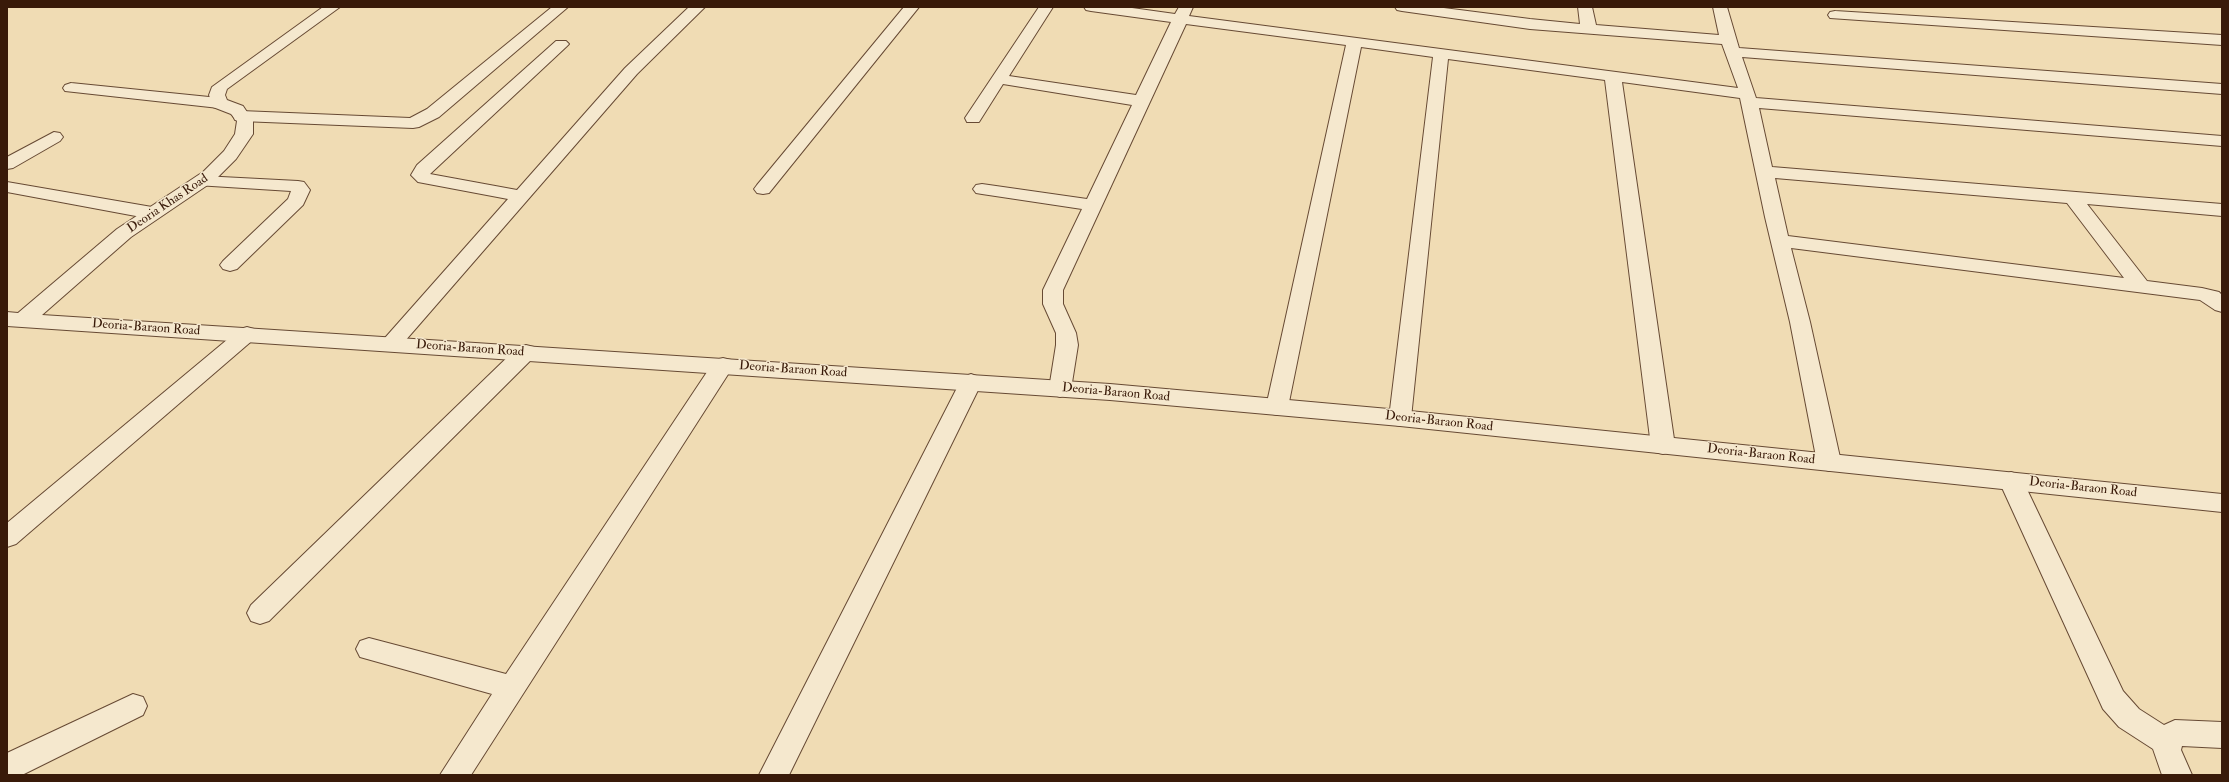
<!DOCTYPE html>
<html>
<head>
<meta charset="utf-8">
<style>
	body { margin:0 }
	#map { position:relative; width:2229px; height:782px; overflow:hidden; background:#f0dcb4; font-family:"IM FELL Double Pica",serif }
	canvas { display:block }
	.frame { position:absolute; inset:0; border:8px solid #391a09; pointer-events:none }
</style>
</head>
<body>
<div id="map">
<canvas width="2229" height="782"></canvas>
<div class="frame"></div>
</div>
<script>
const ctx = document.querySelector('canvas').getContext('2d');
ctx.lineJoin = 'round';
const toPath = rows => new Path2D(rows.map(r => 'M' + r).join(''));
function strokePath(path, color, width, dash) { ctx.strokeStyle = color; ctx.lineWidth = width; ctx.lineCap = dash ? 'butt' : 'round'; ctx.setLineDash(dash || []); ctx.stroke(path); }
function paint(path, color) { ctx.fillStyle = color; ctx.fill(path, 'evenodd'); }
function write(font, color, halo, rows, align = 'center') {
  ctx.font = font + ' "IM FELL Double Pica",serif'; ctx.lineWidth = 3; ctx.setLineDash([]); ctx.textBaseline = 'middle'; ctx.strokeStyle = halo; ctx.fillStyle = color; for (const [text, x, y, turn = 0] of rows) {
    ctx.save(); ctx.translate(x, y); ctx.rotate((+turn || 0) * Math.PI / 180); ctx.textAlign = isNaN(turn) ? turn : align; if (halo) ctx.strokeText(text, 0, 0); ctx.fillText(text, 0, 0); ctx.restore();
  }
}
const minor = toPath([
	[552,7,568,7,439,117,419,127,413,128,241,121,235,120,233,116,235,112,241,111,410,118,427,109,552,7],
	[689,7,705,7,637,74,398,349,391,351,384,349,380,344,384,339,508,199,418,182,411,175,417,165,556,41,566,41,569,44,566,47,430,174,517,190,625,68,689,7],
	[904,7,919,7,769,193,763,194,757,193,754,189,757,185,904,7],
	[1039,7,1053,7,1009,76,1136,95,1171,22,1091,11,1086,10,1084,7,1125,7,1175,14,1179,7,1193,7,1189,16,1738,88,1722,44,1530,29,1402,11,1397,10,1395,7,1436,7,1530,19,1580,24,1578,7,1592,7,1596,25,1719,35,1713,7,1727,7,1739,48,2222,84,2222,94,1742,57,1756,98,2222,136,2222,146,1759,108,1772,167,2222,204,2222,216,2087,204,2147,281,2202,288,2219,292,2222,295,2222,312,2215,310,2200,300,1791,248,1810,322,1841,462,1837,468,1829,471,1821,468,1817,462,1790,322,1765,217,1740,98,1622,82,1675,446,1671,452,1663,454,1655,452,1651,446,1605,80,1448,59,1411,418,1408,424,1400,426,1392,424,1389,418,1433,57,1361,47,1288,407,1285,413,1277,415,1269,413,1266,407,1346,45,1186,24,1063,290,1063,304,1076,333,1078,345,1071,389,1068,394,1060,397,1052,394,1049,389,1056,345,1056,333,1043,304,1043,290,1082,209,982,194,976,193,973,189,976,185,982,184,1087,199,1132,105,1003,84,979,122,967,122,965,118,1039,7],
	[1775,178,2067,203,2124,278,1788,236,1775,178],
	[1835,11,2222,35,2222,45,1830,18,1828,15,1830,12,1835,11],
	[71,83,219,98,225,99,227,103,225,107,219,108,65,91,63,88,65,85,71,83],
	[54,132,60,133,63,137,60,141,13,168,7,169,7,157,54,132],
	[202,176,298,181,304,182,310,190,303,205,237,269,230,271,223,269,220,265,223,261,288,199,291,191,196,185,193,181,196,177,202,176],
	[7,182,152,207,159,209,161,213,159,217,152,219,7,192,7,182],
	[247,327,254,329,257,334,254,339,16,544,7,547,7,523,240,329,247,327],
	[526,345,534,347,537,352,534,357,269,621,260,624,251,621,247,613,251,605,518,347,526,345],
	[723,358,731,360,734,365,471,775,440,775,492,694,360,657,356,649,360,641,369,638,506,674,715,360,723,358],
	[971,374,979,377,982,382,789,775,759,775,960,382,963,377,971,374],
	[2011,472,2019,475,2023,481,2123,691,2139,709,2164,725,2175,720,2222,722,2222,748,2182,746,2181,750,2192,775,2162,775,2153,749,2119,727,2103,709,1999,481,2003,475,2011,472],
	[133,694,143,697,147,706,143,715,22,775,7,775,7,753,133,694]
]);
const tertiary = toPath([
	[323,7,340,7,227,89,225,95,227,100,243,106,253,121,253,134,236,159,215,180,131,237,42,315,1110,384,1400,410,2222,494,2222,512,1400,426,1110,400,7,326,7,312,18,313,117,229,203,172,224,151,235,134,237,121,231,114,213,107,209,95,212,87,323,7]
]);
const streetNames = [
	["Deoria Khas Road",168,204,-34],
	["Deoria-Baraon Road",146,328,4],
	["Deoria-Baraon Road",470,349,4],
	["Deoria-Baraon Road",793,370,4],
	["Deoria-Baraon Road",1116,393,5],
	["Deoria-Baraon Road",1439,422,6],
	["Deoria-Baraon Road",1761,455,6],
	["Deoria-Baraon Road",2083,488,6]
];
strokePath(minor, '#674a34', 2);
strokePath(tertiary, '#674a34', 2);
paint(minor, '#f5e8ce');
paint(tertiary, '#f5e8ce');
write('13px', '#391a09', '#f5e8ce', streetNames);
</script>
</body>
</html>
